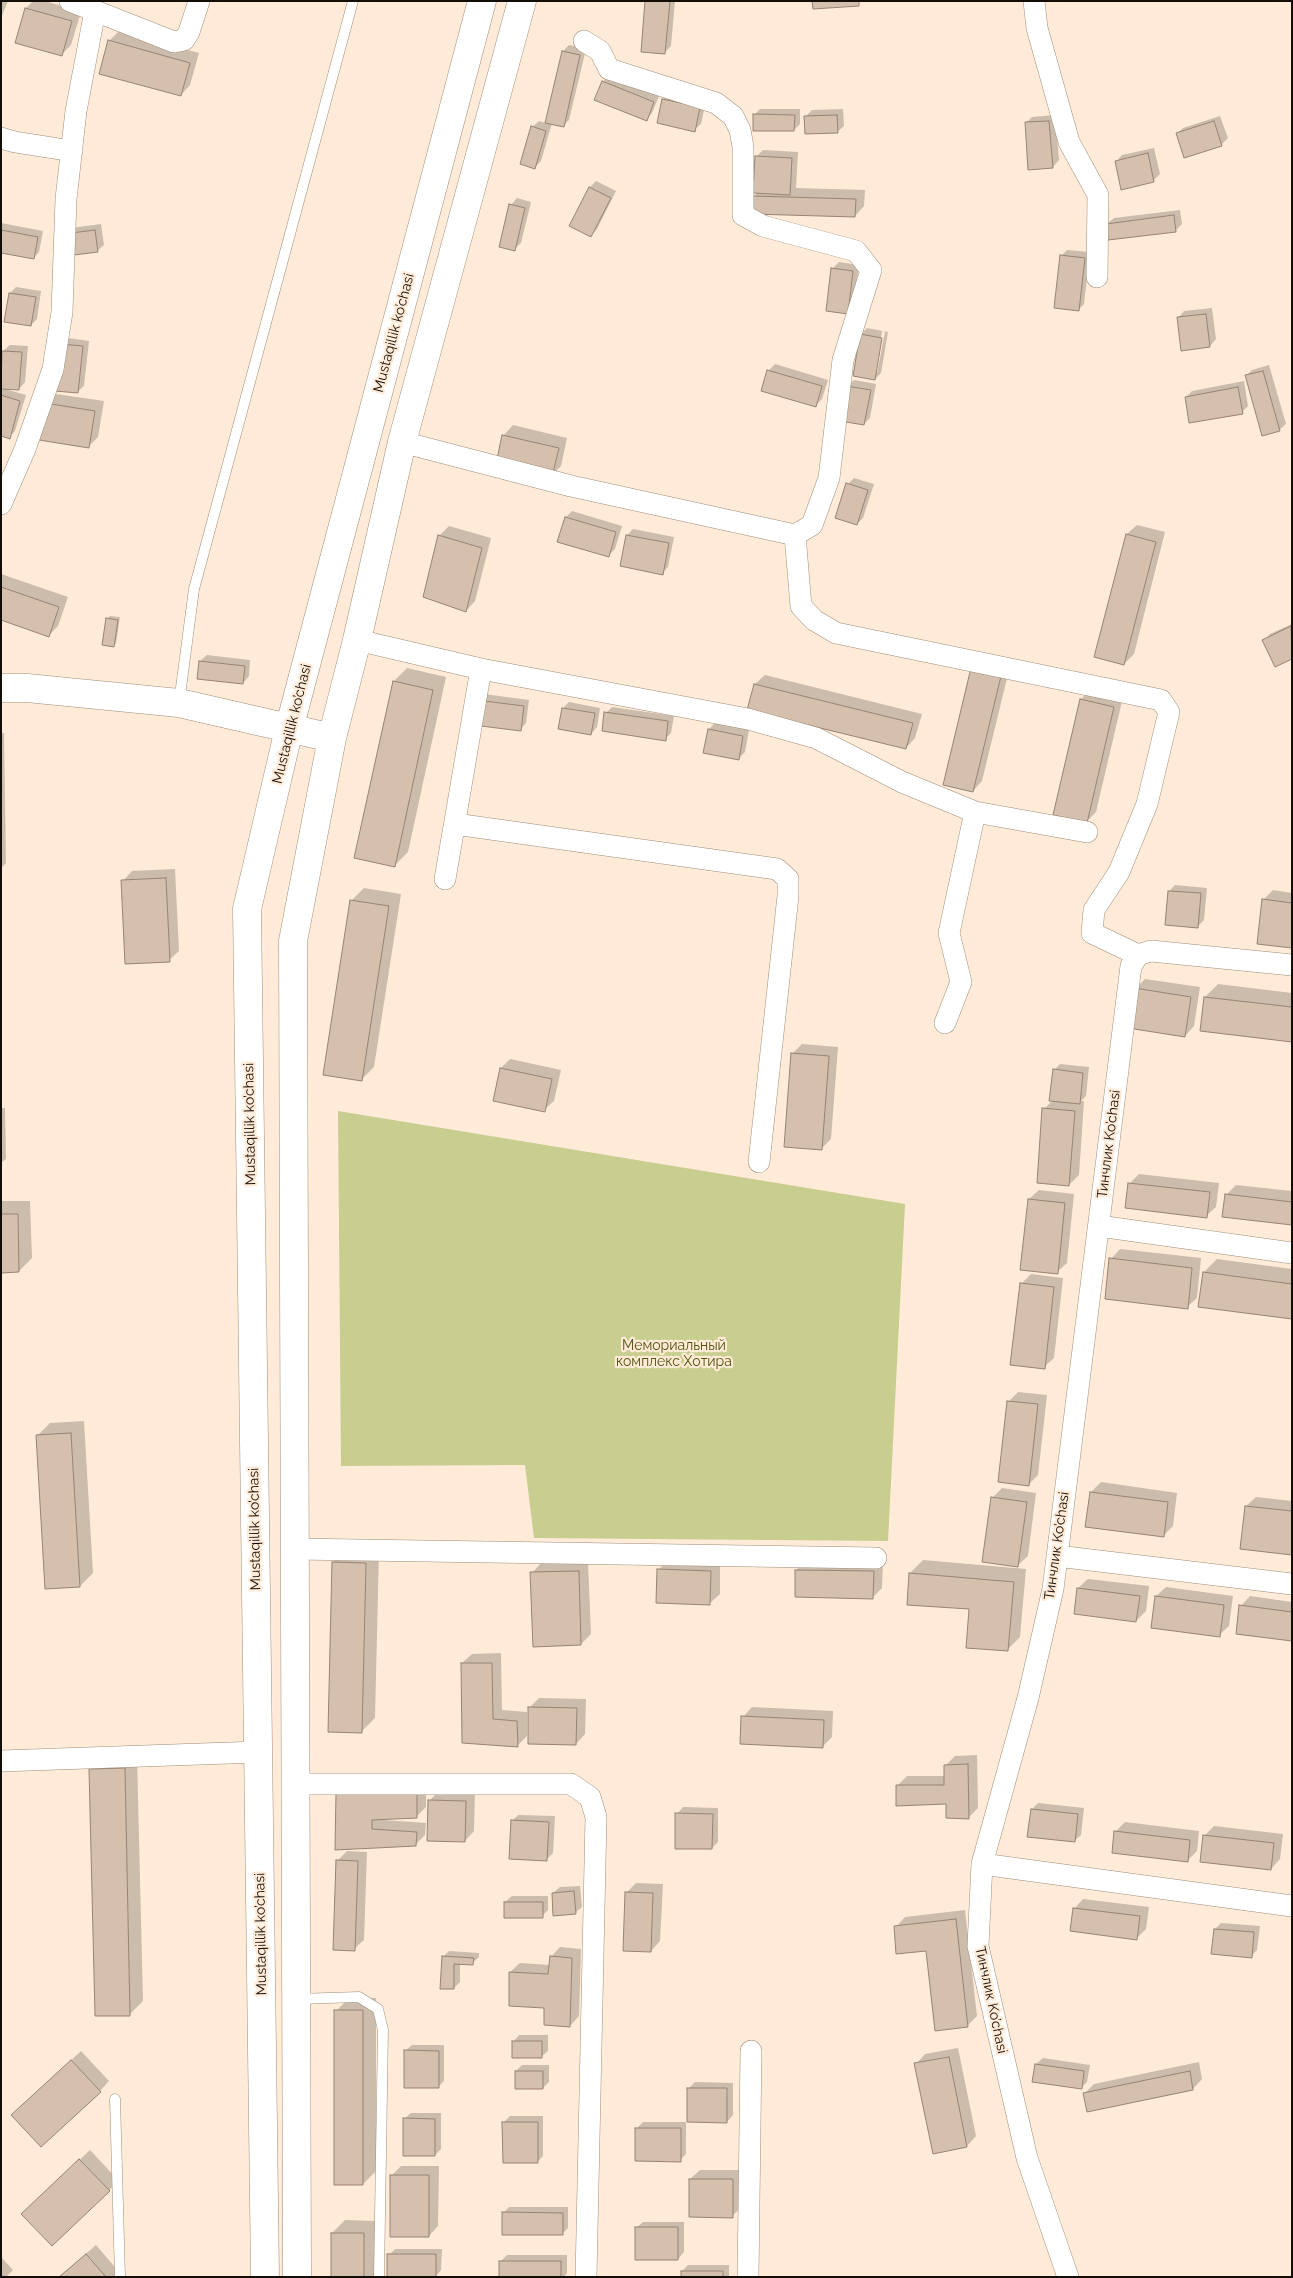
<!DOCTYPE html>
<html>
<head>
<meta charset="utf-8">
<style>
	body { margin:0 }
	#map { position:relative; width:1293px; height:2278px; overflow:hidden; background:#ffebd7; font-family:Raleway,sans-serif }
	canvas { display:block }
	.frame { position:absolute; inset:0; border:2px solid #130d07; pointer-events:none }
</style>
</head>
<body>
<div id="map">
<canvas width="1293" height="2278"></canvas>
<div class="frame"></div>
</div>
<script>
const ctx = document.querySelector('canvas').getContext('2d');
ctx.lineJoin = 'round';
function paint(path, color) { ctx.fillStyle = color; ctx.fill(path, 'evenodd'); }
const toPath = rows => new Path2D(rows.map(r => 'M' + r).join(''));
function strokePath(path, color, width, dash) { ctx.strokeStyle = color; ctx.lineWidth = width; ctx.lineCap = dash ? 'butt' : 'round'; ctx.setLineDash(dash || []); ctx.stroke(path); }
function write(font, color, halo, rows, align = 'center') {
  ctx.font = font + ' Raleway,sans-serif'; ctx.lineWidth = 4.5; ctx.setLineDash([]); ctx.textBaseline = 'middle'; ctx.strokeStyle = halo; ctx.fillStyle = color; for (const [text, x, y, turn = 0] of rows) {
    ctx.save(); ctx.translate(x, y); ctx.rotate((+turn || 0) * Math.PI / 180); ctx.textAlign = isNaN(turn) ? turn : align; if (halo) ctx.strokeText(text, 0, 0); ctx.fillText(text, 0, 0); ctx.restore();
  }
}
const green = toPath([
	[338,1111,905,1204,888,1541,534,1538,525,1465,341,1466]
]);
const shadow = toPath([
	[1,1,8,1,1,18],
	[33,1,45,1,81,12,71,45,61,55,17,42,26,8],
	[646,1,675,1,671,46,665,52],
	[119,31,199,53,190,85,181,95,109,41],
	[569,45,586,49,569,120,563,126,552,123,541,161,535,167,532,127,539,121,546,123,563,51],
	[609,75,659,96,652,113,646,120,603,82],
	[669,93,706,101,701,124,694,130,663,99],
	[760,109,800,109,800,124,794,130,754,115],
	[843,109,844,126,837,132,805,117,812,110],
	[1055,115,1059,160,1053,167,1026,123,1032,117],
	[1220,116,1228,138,1221,145,1177,134,1183,128],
	[1154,148,1160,174,1154,180,1122,188,1116,162,1122,155],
	[763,150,798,152,796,188,865,190,864,206,855,216,754,196,758,192,757,156],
	[596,181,616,191,597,229,591,235,571,225,590,187],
	[517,198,531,202,521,243,514,249,511,205],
	[1180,210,1182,224,1175,231,1107,224,1114,218],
	[1,223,43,231,39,252,33,258,1,252],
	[101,224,104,245,97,251,67,255,71,228],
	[1067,250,1090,252,1084,304,1078,310,1061,256],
	[839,262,859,265,854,306,848,312,832,269],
	[16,287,41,291,37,319,31,325,10,293],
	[1212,308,1216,339,1210,346,1178,318,1184,311],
	[867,328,888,332,881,373,875,379,861,334],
	[882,331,885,332,877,373,875,373],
	[68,338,89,341,84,386,77,392,56,390],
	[10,345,28,346,25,382,19,389,5,389,26,395,15,431,9,437,1,435,1,391,5,388,3,351],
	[775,364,828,380,822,399,816,405,768,371],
	[1269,365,1286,424,1279,430,1246,376,1252,370],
	[854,380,876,384,870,418,864,424,848,386],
	[1244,381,1248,406,1242,412,1186,397,1192,391],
	[56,394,104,401,98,437,88,447,46,404],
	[513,425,567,438,561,466,551,476,497,463,504,435],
	[854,478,874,484,863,518,857,524,848,484],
	[572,511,622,526,615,549,608,556,566,517],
	[1137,525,1165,532,1134,654,1124,664,1095,657,1127,534],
	[449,526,491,538,475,601,466,611,424,596,440,535],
	[633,529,674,537,668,567,662,573,627,535],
	[1,574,68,597,58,626,49,635,1,619],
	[110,616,120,617,116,643,114,645,107,619],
	[1292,624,1292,657,1264,641,1270,634],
	[207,655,250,660,249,676,243,683,200,661],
	[1010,666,982,781,973,791,972,669],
	[407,668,446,677,408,852,395,865,394,681],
	[765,675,922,714,915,738,906,748,749,709,755,684],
	[1090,690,1123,697,1096,812,1086,822,1081,699],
	[484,694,529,700,526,723,520,730,474,724],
	[569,702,600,708,597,727,591,734,563,708],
	[612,707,674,716,671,733,665,739,606,713],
	[715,723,749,730,745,752,738,759,709,729],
	[1,733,4,733,6,863,1,868],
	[175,869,179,951,169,960,123,881,132,871],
	[1175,885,1207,888,1204,920,1198,926,1169,891],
	[364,888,401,894,374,1067,361,1080,351,901],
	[1273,890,1292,893,1292,946,1263,900],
	[1145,979,1200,987,1194,1026,1185,1036,1135,989],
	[1218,984,1292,993,1292,1040,1205,997],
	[802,1044,838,1047,831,1139,821,1149,792,1054],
	[510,1059,561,1070,554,1101,544,1110,501,1068],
	[1060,1064,1089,1067,1086,1096,1081,1101,1084,1101,1079,1175,1069,1185,1044,1109,1053,1100,1054,1070],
	[1,1108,5,1108,6,1159,1,1163],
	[1139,1174,1219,1183,1216,1207,1206,1216,1130,1183],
	[1236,1185,1292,1191,1292,1224,1226,1195],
	[1039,1190,1074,1194,1067,1263,1057,1272,1029,1199],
	[1,1201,30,1201,32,1258,19,1271,1,1271],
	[1120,1249,1201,1258,1197,1298,1187,1307,1111,1259],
	[1217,1259,1292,1269,1292,1318,1200,1306,1204,1272],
	[1031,1274,1063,1278,1054,1358,1044,1367,1021,1284],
	[1018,1392,1047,1395,1038,1475,1029,1484,1008,1402],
	[84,1421,93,1573,80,1586,37,1436,50,1423],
	[1101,1482,1177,1493,1173,1526,1163,1536,1087,1526,1091,1492],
	[1002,1488,1036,1493,1028,1556,1018,1565,992,1498],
	[1256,1497,1292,1501,1292,1554,1246,1506],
	[346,1549,379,1551,375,1718,362,1731,333,1562],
	[668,1560,720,1562,720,1594,710,1603,658,1570],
	[806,1560,883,1562,882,1588,873,1597,796,1570],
	[923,1560,1026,1569,1020,1637,1007,1650,971,1608,910,1573],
	[588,1562,591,1634,581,1644,532,1573,541,1563],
	[1088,1579,1149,1586,1146,1611,1136,1621,1078,1588],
	[1166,1587,1233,1596,1229,1626,1219,1635,1156,1596],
	[1250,1596,1292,1602,1292,1640,1241,1606],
	[501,1653,502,1710,527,1712,527,1736,517,1746,463,1742,462,1663,472,1654],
	[539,1698,586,1699,585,1734,576,1744,529,1708],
	[752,1707,833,1711,832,1737,822,1747,743,1717],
	[977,1755,978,1808,968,1818,948,1803,897,1786,907,1776,945,1776,945,1766,955,1756],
	[137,1756,143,2001,130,2014,90,1770,103,1757],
	[426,1783,426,1807,416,1817,384,1818,384,1820,426,1823,425,1835,415,1845,337,1849,338,1793],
	[439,1791,475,1791,474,1831,465,1841,430,1800],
	[1038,1803,1084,1808,1081,1835,1074,1841,1032,1809],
	[683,1807,718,1808,718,1842,712,1848,677,1814],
	[518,1815,555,1816,553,1853,547,1859,512,1821],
	[1125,1822,1199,1831,1197,1851,1187,1861,1115,1832],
	[1214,1826,1283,1834,1280,1859,1271,1869,1204,1836],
	[347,1851,367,1852,364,1940,354,1949,337,1861],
	[636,1883,663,1884,660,1941,651,1951,626,1893],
	[580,1886,582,1907,575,1913,553,1893,560,1887],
	[512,1896,548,1896,548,1910,542,1916,505,1902],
	[1083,1899,1149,1907,1146,1929,1137,1938,1074,1909],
	[965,1910,977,2016,968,2025,927,1950,896,1927,905,1917],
	[1221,1923,1260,1926,1257,1950,1251,1956,1215,1929],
	[560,1947,581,1949,579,2016,570,2026,545,2007,510,1972,520,1963,550,1965,551,1957],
	[449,1951,479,1953,479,1957,472,1963,460,1963,460,1982,454,1988,443,1957],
	[349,1998,376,1998,376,2171,363,2184,336,2011],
	[519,2035,548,2035,548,2051,541,2057,513,2042],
	[412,2045,444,2045,444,2081,438,2087,405,2051],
	[958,2048,976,2136,967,2146,916,2064,925,2054],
	[81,2051,109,2081,100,2091,23,2105],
	[1043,2058,1090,2065,1087,2082,1081,2088,1034,2081,1036,2064],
	[1199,2062,1202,2079,1193,2089,1084,2094,1094,2084],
	[522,2065,549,2065,549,2082,543,2088,516,2071],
	[695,2082,733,2083,733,2115,727,2122,688,2089],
	[411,2113,441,2113,441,2149,435,2155,404,2119],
	[510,2116,543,2116,543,2156,537,2162,504,2122],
	[643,2122,686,2122,686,2154,680,2160,637,2128],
	[90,2150,119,2181,52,2245,32,2205],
	[401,2166,439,2166,438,2226,429,2236,391,2176],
	[700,2170,742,2170,742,2207,732,2216,690,2179],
	[509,2207,568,2207,568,2228,562,2234,503,2213],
	[345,2220,376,2221,376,2277,332,2277,332,2233],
	[643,2222,684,2222,684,2252,678,2259,636,2228],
	[96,2245,120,2273,116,2277,59,2277],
	[395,2249,442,2249,441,2270,435,2277,389,2255],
	[507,2255,567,2255,567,2273,564,2277,500,2277,501,2261],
	[1,2257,13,2270,6,2277,1,2277],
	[688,2265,729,2265,729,2277,682,2277,682,2271]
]);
const building = toPath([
	[645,1,670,1,665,54,641,52,645,1],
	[812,1,859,1,859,6,813,9,812,1],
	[25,8,72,21,62,56,15,43,25,8],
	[108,40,190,63,181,96,99,74,108,40],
	[562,51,580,55,564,127,545,123,562,51],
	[602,81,654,102,647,121,594,100,602,81],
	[662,99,700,107,695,132,657,123,662,99],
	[753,114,795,115,794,131,753,131,753,114],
	[837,115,838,133,805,134,804,116,837,115],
	[1049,121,1053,168,1028,170,1025,122,1049,121],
	[1214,121,1222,146,1184,158,1176,133,1214,121],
	[531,126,546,131,535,169,520,164,531,126],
	[1148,153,1154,182,1121,190,1115,161,1148,153],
	[755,156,792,158,790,195,753,193,755,156],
	[589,187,611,198,591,237,569,226,589,187],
	[752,196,856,199,855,217,752,214,752,196],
	[509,204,525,208,515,251,499,247,509,204],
	[1174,215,1176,232,1108,240,1106,224,1174,215],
	[1,230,38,237,34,259,1,253,1,230],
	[95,230,98,252,66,256,63,234,95,230],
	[1060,255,1085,258,1079,311,1054,308,1060,255],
	[831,268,853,271,848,314,826,311,831,268],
	[9,293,36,297,31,326,4,322,9,293],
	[1206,314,1210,347,1181,351,1177,317,1206,314],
	[860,334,882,338,875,380,853,376,860,334],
	[60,344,83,346,78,393,55,391,60,344],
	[2,351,22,352,19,390,1,389,2,351],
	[767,370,822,386,816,407,761,391,767,370],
	[1263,371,1280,431,1262,436,1245,375,1263,371],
	[846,386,871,390,864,425,840,421,846,386],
	[1238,387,1243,414,1189,423,1185,397,1238,387],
	[1,395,20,401,10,439,1,436,1,395],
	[45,403,95,411,89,448,39,440,45,403],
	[502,435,559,448,552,477,496,464,502,435],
	[846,483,868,490,857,525,835,518,846,483],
	[565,517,616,532,609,557,557,542,565,517],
	[1126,534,1156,542,1124,665,1094,657,1126,534],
	[438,535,482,548,466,612,423,597,438,535],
	[626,535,669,543,663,575,620,566,626,535],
	[1,587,59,607,49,637,1,620,1,587],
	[106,618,118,620,114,647,102,645,106,618],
	[1291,626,1292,659,1275,667,1262,640,1291,626],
	[199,661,245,666,243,684,197,679,199,661],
	[971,668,1001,676,973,792,943,785,971,668],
	[393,681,433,690,395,867,354,858,393,681],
	[754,684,913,723,906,749,747,710,754,684],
	[1080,699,1114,707,1087,823,1053,815,1080,699],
	[476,700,524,706,521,731,473,725,476,700],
	[562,708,595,713,591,735,558,729,562,708],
	[604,712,668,721,666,741,602,731,604,712],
	[708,729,743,736,739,760,703,753,708,729],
	[166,878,170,962,125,964,121,880,166,878],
	[1168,891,1201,893,1198,928,1165,925,1168,891],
	[1262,899,1292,903,1292,948,1257,944,1262,899],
	[350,900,389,906,362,1081,323,1075,350,900],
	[1134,988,1191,997,1185,1037,1128,1028,1134,988],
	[1204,997,1292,1007,1292,1042,1200,1031,1204,997],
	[791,1053,829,1056,822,1150,784,1147,791,1053],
	[500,1068,552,1079,545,1112,493,1101,500,1068],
	[1053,1069,1083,1073,1080,1104,1049,1101,1053,1069],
	[1042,1108,1075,1111,1069,1186,1037,1183,1042,1108],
	[1128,1183,1210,1192,1207,1218,1125,1208,1128,1183],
	[1225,1194,1292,1202,1292,1225,1222,1217,1225,1194],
	[1028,1199,1065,1203,1058,1274,1020,1270,1028,1199],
	[1,1214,18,1214,19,1272,1,1273,1,1214],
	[1109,1258,1192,1268,1188,1309,1105,1299,1109,1258],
	[1203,1272,1292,1284,1292,1319,1198,1307,1203,1272],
	[1020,1283,1054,1287,1045,1369,1010,1365,1020,1283],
	[1007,1401,1038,1404,1029,1486,998,1482,1007,1401],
	[71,1433,80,1587,45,1589,36,1435,71,1433],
	[1090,1492,1168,1502,1164,1537,1085,1527,1090,1492],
	[991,1497,1027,1502,1018,1567,982,1562,991,1497],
	[1245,1506,1292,1511,1292,1555,1240,1549,1245,1506],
	[332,1562,366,1563,362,1733,328,1732,332,1562],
	[657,1569,711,1571,710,1605,656,1603,657,1569],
	[795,1570,874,1571,873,1599,795,1597,795,1570],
	[579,1571,581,1645,533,1647,530,1572,579,1571],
	[909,1573,1014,1582,1008,1651,966,1648,969,1609,907,1605,909,1573],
	[1077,1588,1140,1596,1136,1622,1074,1614,1077,1588],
	[1155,1596,1224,1605,1220,1637,1151,1628,1155,1596],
	[1239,1605,1292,1612,1292,1641,1236,1634,1239,1605],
	[461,1663,492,1663,493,1719,517,1721,518,1747,462,1743,461,1663],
	[528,1707,577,1708,576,1745,528,1744,528,1707],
	[741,1716,824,1720,823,1748,740,1744,741,1716],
	[968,1764,969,1819,946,1818,946,1804,896,1806,896,1785,944,1785,944,1765,968,1764],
	[125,1768,130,2016,95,2016,89,1769,125,1768],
	[417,1792,417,1818,372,1820,372,1829,417,1832,416,1846,335,1850,336,1793,417,1792],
	[428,1800,466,1801,465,1842,427,1841,428,1800],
	[1031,1809,1078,1814,1075,1842,1027,1837,1031,1809],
	[675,1813,713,1814,712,1849,675,1849,675,1813],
	[511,1820,549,1822,547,1861,509,1859,511,1820],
	[1114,1831,1190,1840,1188,1862,1112,1853,1114,1831],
	[1203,1835,1274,1843,1271,1870,1200,1862,1203,1835],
	[336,1860,358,1861,355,1951,333,1950,336,1860],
	[574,1891,576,1914,553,1916,552,1893,574,1891],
	[625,1892,653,1893,651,1952,623,1951,625,1892],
	[504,1902,543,1902,543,1918,504,1918,504,1902],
	[1073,1908,1140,1916,1137,1940,1070,1931,1073,1908],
	[956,1919,968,2027,935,2031,926,1951,896,1954,894,1926,956,1919],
	[1214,1929,1254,1932,1252,1958,1211,1954,1214,1929],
	[442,1956,474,1958,473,1965,454,1964,454,1989,440,1989,442,1956],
	[550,1956,572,1958,570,2027,544,2025,544,2008,509,2006,509,1972,548,1974,550,1956],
	[334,2010,363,2010,363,2185,334,2185,334,2010],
	[512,2041,542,2041,542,2058,512,2058,512,2041],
	[404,2050,439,2051,439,2088,404,2088,404,2050],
	[949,2057,967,2147,933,2154,914,2063,949,2057],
	[71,2060,101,2092,41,2147,11,2115,71,2060],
	[1035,2064,1084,2071,1082,2089,1032,2082,1035,2064],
	[515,2071,543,2071,543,2089,515,2089,515,2071],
	[1190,2071,1193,2090,1087,2112,1083,2093,1190,2071],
	[687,2088,727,2088,727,2123,687,2122,687,2088],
	[403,2118,435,2119,435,2156,403,2156,403,2118],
	[502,2122,538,2122,538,2163,503,2163,502,2122],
	[635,2128,681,2128,681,2162,635,2161,635,2128],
	[79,2159,110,2191,52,2246,21,2214,79,2159],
	[390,2175,429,2175,429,2237,390,2237,390,2175],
	[689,2179,733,2179,733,2218,689,2217,689,2179],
	[502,2212,563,2213,563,2235,502,2235,502,2212],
	[635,2227,678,2227,678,2260,635,2260,635,2227],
	[331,2233,364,2233,364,2277,331,2277,331,2233],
	[86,2254,106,2277,59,2277,86,2254],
	[387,2254,436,2254,436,2277,387,2277,387,2254],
	[499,2261,561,2261,561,2277,499,2277,499,2261],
	[681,2271,723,2271,723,2277,681,2277,681,2271]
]);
const lane = toPath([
	[179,703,194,589,353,1],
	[297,1999,359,1997,378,2009,383,2030,379,2277],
	[115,2099,120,2277]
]);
const street = toPath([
	[70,1,174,42,184,40,189,32,199,1],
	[1034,1,1037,28,1069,142,1098,195,1097,277],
	[1,138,15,142,72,151],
	[402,442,571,486,795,535,812,525,829,478,843,360,871,270,856,251,763,226,743,215,743,147,740,130,733,116,716,103,609,69,600,51,584,41],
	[1,504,25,449,53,369,62,312,66,199,76,111,95,11],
	[795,535,801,606,814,620,836,633,1161,700,1169,712,1147,804,1119,872,1094,910,1092,933,1138,955],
	[357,640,481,669,748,719,816,738,902,782,975,812,1087,832],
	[455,824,777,869,788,879,788,896,759,1162],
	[445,879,481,669],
	[945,1023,961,982,949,933,975,812],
	[1099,1226,1292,1253],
	[295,1549,876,1558],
	[1057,1556,1292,1584],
	[1,1761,258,1752],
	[295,1784,571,1784,590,1797,596,1817,586,2277],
	[982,1864,1292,1906],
	[748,2277,751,2051],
	[1068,2277,1027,2158,978,1946,982,1864,1028,1698,1053,1589,1131,966,1138,955,1151,951,1292,965]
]);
const secondary = toPath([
	[1,688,27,688,179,703,332,738],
	[265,2277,247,909,289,729,482,1],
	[297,2277,293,941,332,738,357,640,402,442,522,1]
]);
const streetNames = [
	["Mustaqillik ko’chasi",394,333,-75],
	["Mustaqillik ko’chasi",292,724,-76],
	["Mustaqillik ko’chasi",250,1124,-91],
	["Тинчлик Ko’chasi",1109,1144,-83],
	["Mustaqillik ko’chasi",255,1529,-91],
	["Тинчлик Ko’chasi",1057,1546,-82],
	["Mustaqillik ko’chasi",261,1934,-91],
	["Тинчлик Ko’chasi",991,2000,78]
];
const parkNames = [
	["Мемориальный",674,1346],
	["комплекс Хотира",674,1362]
];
paint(green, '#c8cd90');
paint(shadow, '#0003');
paint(building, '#d5c0ae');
strokePath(building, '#978373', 1);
strokePath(lane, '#9f8d7a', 11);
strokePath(street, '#9f8d7a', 22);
strokePath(secondary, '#9f8d7a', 29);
strokePath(lane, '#fff', 10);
strokePath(street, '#fff', 21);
strokePath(secondary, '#fff', 28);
write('14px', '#130d07', '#ffebd7', streetNames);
write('14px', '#51540f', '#ffebd7', parkNames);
</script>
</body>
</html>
